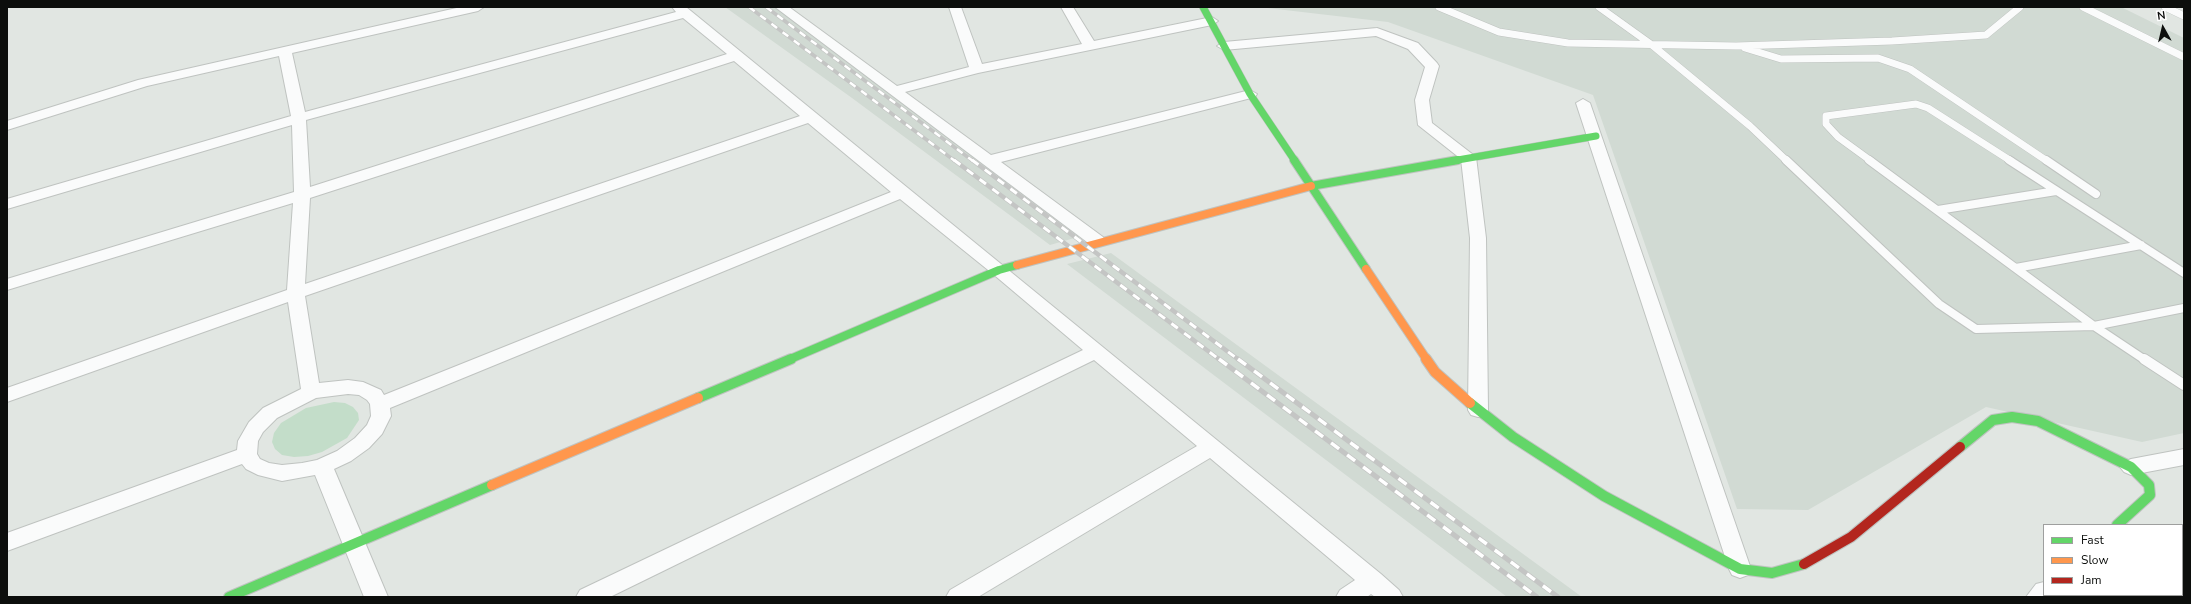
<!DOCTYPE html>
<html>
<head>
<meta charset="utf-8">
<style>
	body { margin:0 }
	#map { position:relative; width:2191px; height:604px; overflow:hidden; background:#e1e6e2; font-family:"Nunito Sans",sans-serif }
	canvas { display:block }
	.frame { position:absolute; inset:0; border:8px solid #0c0e0c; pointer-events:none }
	.legend { position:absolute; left:2043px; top:524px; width:140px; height:72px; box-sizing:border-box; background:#fff; border:1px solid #9e9f9e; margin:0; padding:5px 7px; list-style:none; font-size:12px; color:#0c0e0c }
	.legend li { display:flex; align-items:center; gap:8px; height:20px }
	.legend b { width:20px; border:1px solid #9e9f9e }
	.north { position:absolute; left:2143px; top:8px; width:40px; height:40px; -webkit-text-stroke:3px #fff; paint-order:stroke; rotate:352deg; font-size:11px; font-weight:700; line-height:16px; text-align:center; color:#0c0e0c }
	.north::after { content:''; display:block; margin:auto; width:14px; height:18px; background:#0c0e0c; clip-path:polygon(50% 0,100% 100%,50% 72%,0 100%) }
</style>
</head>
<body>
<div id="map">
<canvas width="2191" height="604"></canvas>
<div class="frame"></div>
<ul class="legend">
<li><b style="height:5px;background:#63d668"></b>Fast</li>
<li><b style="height:5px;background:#ff974d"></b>Slow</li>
<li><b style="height:5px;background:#b3261e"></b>Jam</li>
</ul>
<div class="north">N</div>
</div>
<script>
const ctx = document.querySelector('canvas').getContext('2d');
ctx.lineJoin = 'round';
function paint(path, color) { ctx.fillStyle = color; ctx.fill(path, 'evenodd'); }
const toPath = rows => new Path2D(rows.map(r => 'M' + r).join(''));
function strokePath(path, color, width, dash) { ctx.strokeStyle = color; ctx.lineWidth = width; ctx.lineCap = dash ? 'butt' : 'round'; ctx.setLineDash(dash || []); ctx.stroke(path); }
const built = toPath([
	[725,7,775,7,1085,235,1050,245,852,98],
	[1259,7,2121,7,2184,38,2184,433,2142,442,1986,407,1808,510,1737,509,1593,95,1388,22],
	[1111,253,1582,597,1507,597,1067,264]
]);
const green = toPath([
	[334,402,345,403,353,407,358,413,359,420,347,438,322,452,308,456,294,457,282,455,275,449,272,442,274,433,281,423,306,408]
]);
const laneFar2 = toPath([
	[1439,7,1499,32,1568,43,1736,46,1892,41,1986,35,2020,7],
	[1599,7,1652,45,1750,126,1787,161],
	[2083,7,2184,57],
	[2165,7,2184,16],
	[1745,48,1781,59,1878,58,1910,69,2047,161],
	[1871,161,1838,137,1826,124,1826,116,1916,104,1928,108,2011,161]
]);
const laneFar1 = toPath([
	[1786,160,1939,304,1976,329,2094,326,2145,360],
	[1869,160,2094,326,2184,308],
	[2009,160,2184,273],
	[2046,160,2096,194],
	[1938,210,2056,191],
	[2016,268,2141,245]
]);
const lane = toPath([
	[2144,359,2184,385]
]);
const street = toPath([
	[461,7,484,7,478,11,292,53,305,112,676,12,672,7,686,7,1381,574,1399,590,1403,597,1375,597,1371,594,1367,597,1336,597,1340,590,1355,580,1210,458,978,597,946,597,950,590,1197,446,1094,360,610,597,576,597,580,590,1083,350,993,274,900,199,390,408,391,416,382,434,369,448,351,461,334,469,388,597,364,597,315,475,282,481,258,475,246,469,242,464,7,551,7,533,237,450,238,441,249,422,263,408,301,389,288,302,7,402,7,388,287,290,293,203,7,290,7,279,294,192,292,125,7,209,7,199,291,116,279,56,147,86,7,130,7,121,138,80,461,7],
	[683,18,727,54,310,187,306,120,683,18],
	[734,61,800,116,305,284,310,198,734,61],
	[808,123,891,192,384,395,381,390,363,382,348,380,319,383,305,296,808,123],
	[348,394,359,395,367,400,370,404,371,416,367,425,355,438,337,451,317,460,302,463,282,465,269,463,260,459,257,454,258,441,263,432,277,418,316,398,348,394],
	[775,7,789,7,897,86,969,67,949,7,961,7,982,64,1082,44,1061,7,1073,7,1094,41,1212,17,1218,21,1212,25,978,73,905,92,991,155,1250,90,1257,94,1255,97,1001,162,1103,237,1105,241,1103,245,1097,246,1091,245,983,164,775,7],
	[1377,28,1418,43,1437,63,1439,66,1429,100,1432,123,1476,157,1486,238,1488,410,1485,415,1478,417,1471,415,1468,410,1470,238,1461,159,1418,125,1415,100,1425,67,1408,49,1376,36,1224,50,1217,46,1224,42,1377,28],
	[1583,99,1590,103,1751,569,1748,575,1740,578,1732,575,1729,569,1576,103,1583,99],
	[2184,449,2184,465,2131,475,2124,472,2120,467,2124,462,2131,459,2184,449],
	[2044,582,2044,595,2054,595,2053,597,2026,597,2036,584,2044,582]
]);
const fastFar2 = toPath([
	[1203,7,1250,94,1295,161],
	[1452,161,1596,136]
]);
const fastFar1 = toPath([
	[1294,160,1366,269],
	[1311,186,1458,160],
	[788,360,999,270,1017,265]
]);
const fast = toPath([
	[698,398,791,359],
	[1470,403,1513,437,1604,496,1740,569,1772,573,1804,564],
	[1960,447,1993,420,2012,417,2038,421,2131,467,2149,485,2150,495,2117,525],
	[229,597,492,485]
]);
const slowFar1 = toPath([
	[1017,265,1311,186],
	[1366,269,1427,360]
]);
const slow = toPath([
	[1426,359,1435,372,1470,403],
	[492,485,698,398]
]);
const jam = toPath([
	[1804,564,1851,537,1960,447]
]);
const railFar2 = toPath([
	[749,7,955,161],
	[766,7,973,161]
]);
const railFar1 = toPath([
	[954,160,1220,360],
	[972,160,1239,360]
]);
const rail = toPath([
	[1219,359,1537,597],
	[1238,359,1558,597]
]);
paint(built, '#d1dad3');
paint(green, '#c3ddc9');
strokePath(laneFar2, '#bfc3c0', 8);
strokePath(laneFar1, '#bfc3c0', 10);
strokePath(lane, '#bfc3c0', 12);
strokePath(street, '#bfc3c0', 2);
strokePath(fastFar2, '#bfc3c0', 8);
strokePath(fastFar1, '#bfc3c0', 10);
strokePath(fast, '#bfc3c0', 12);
strokePath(slowFar1, '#bfc3c0', 10);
strokePath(slow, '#bfc3c0', 12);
strokePath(jam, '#bfc3c0', 12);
strokePath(laneFar2, '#fafbfb', 7);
strokePath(laneFar1, '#fafbfb', 8);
strokePath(lane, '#fafbfb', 10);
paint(street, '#fafbfb');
strokePath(fastFar2, '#63d668', 7);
strokePath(fastFar1, '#63d668', 8);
strokePath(fast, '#63d668', 10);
strokePath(slowFar1, '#ff974d', 8);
strokePath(slow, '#ff974d', 10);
strokePath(jam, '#b3261e', 10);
strokePath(railFar2, '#c4c5c4', 3.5);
strokePath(railFar1, '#c4c5c4', 4.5);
strokePath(rail, '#c4c5c4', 5);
strokePath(railFar2, '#fff', 2.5, [7]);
strokePath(railFar1, '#fff', 3, [8]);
strokePath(rail, '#fff', 3.5, [10]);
</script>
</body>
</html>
